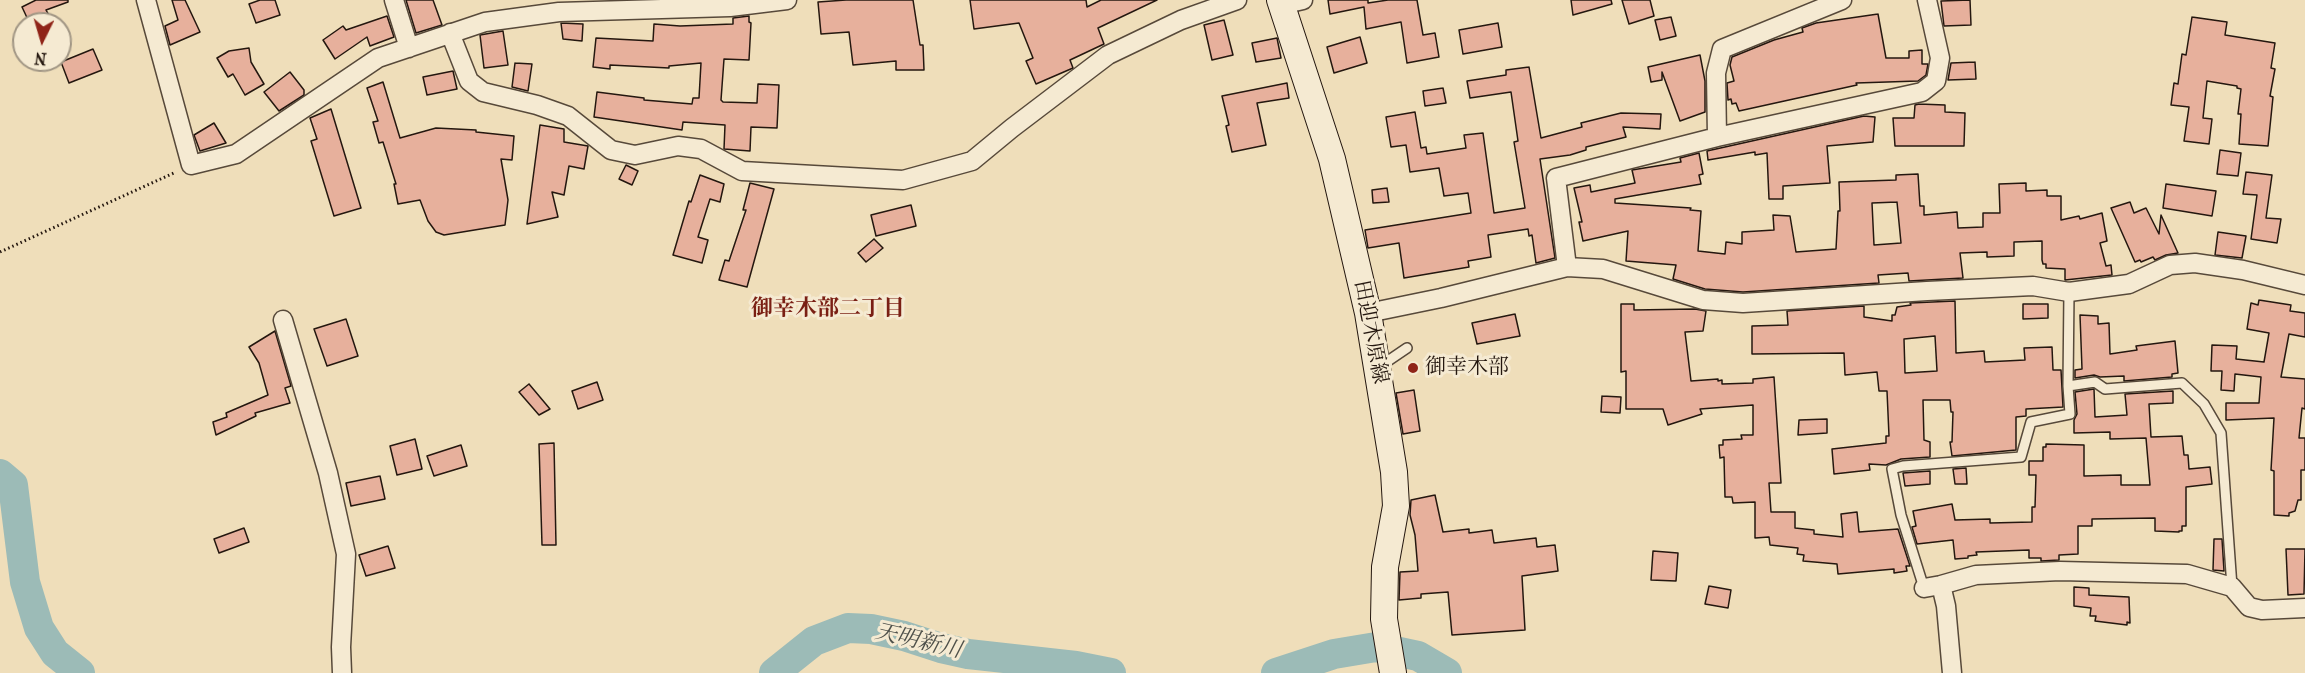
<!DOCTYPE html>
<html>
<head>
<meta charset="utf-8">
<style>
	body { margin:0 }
	#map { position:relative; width:2305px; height:673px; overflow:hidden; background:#efdeba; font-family:"IM FELL French Canon",serif }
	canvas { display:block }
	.north { position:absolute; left:12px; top:12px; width:60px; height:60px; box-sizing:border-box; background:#f5ead2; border:2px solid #a19684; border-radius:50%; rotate:185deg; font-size:16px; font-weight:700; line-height:24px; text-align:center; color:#24170f }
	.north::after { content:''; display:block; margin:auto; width:21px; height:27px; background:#8f2418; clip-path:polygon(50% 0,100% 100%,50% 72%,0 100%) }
</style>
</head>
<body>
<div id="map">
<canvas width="2305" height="673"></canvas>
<div class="north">N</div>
</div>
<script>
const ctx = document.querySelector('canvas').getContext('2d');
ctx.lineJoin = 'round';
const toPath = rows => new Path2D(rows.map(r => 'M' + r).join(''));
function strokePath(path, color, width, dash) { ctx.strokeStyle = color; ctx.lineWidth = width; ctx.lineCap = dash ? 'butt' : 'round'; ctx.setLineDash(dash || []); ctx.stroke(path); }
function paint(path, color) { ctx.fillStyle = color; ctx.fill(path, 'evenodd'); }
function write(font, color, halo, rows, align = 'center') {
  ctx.font = font + ' "IM FELL French Canon","Noto Serif JP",serif'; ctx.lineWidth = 6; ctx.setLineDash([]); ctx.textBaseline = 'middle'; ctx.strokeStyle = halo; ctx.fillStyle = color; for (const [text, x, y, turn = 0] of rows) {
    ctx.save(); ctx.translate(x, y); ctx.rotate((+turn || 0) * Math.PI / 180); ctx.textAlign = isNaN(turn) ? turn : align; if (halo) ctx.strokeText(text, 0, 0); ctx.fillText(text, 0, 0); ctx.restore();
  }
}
const river = toPath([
	[0,474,13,485,25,582,39,628,55,653,80,673],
	[774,673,814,641,848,628,871,629,904,636,941,648,968,654,1076,666,1111,673],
	[1276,673,1334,654,1376,647,1418,656,1447,673]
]);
const building = toPath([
	[36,0,68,0,68,2,46,10,50,17,30,24,22,7,36,0],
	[172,0,185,0,200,32,170,45,165,26,178,20,172,0],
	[260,0,275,0,280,15,256,23,249,4,260,0],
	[406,0,433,0,442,25,416,33,406,0],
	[846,0,913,0,920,45,923,45,924,70,896,70,896,61,853,65,849,32,821,34,818,2,846,0],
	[970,0,1086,0,1087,7,1101,0,1157,0,1098,28,1104,44,1070,60,1073,68,1036,84,1026,61,1033,58,1019,23,974,29,970,0],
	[1328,0,1368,0,1368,3,1388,0,1417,0,1423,35,1435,33,1439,57,1407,63,1401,22,1366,29,1364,7,1330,14,1328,0],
	[1571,0,1611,0,1612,4,1573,15,1571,0],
	[1622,0,1650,0,1654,16,1629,24,1622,0],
	[1970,0,1971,25,1944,26,1941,1,1970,0],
	[1878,14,1886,58,1909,58,1909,51,1922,50,1922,64,1928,64,1926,75,1918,81,1856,83,1857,85,1739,111,1736,103,1732,104,1731,99,1728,100,1727,83,1734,81,1730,65,1732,57,1774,40,1803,32,1802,28,1816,23,1878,14],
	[387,16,394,37,370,46,367,37,335,59,323,40,343,26,346,30,387,16],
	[749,16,749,22,751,23,749,60,724,59,721,100,723,102,757,103,758,84,779,85,777,128,751,127,750,151,724,149,725,125,683,122,682,130,594,117,597,92,644,98,644,100,692,104,693,98,699,98,701,63,669,66,669,68,610,65,610,69,593,67,596,38,653,41,654,24,680,26,733,24,733,18,749,16],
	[1671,17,1676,36,1660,40,1655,20,1671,17],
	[2192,17,2227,22,2225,35,2275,43,2271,68,2275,69,2270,96,2273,97,2268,146,2239,144,2241,114,2238,114,2241,89,2237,88,2237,86,2207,81,2203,118,2212,119,2209,144,2184,141,2189,107,2171,105,2174,83,2178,84,2182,54,2186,55,2192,17],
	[1224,20,1233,55,1212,60,1204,25,1224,20],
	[561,23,583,24,582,41,563,39,561,23],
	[1498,23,1502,47,1463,54,1459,30,1498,23],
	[503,31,508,65,484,68,480,35,503,31],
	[1360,37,1367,63,1334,73,1327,47,1360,37],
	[1277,38,1281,58,1256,62,1252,43,1277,38],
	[249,48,251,62,264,84,245,95,233,74,228,77,217,58,229,51,249,48],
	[93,49,102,70,69,83,61,62,93,49],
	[1700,55,1705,81,1705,112,1680,121,1662,72,1662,80,1651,82,1648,67,1700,55],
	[1975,62,1976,79,1948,80,1951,63,1975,62],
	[515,63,532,64,528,91,512,87,515,63],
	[1529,67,1541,138,1582,127,1581,123,1621,113,1661,114,1660,129,1623,127,1626,137,1586,147,1586,150,1570,155,1540,159,1555,258,1536,263,1532,235,1529,236,1528,229,1488,235,1491,257,1468,261,1469,267,1404,278,1399,243,1368,248,1365,230,1471,213,1468,193,1444,196,1439,168,1410,172,1406,145,1391,147,1386,117,1415,112,1421,148,1426,147,1427,154,1466,148,1464,135,1483,133,1494,213,1525,208,1514,142,1518,141,1511,92,1470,98,1467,81,1506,75,1506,70,1529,67],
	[453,71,457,89,427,95,423,77,453,71],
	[290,72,304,90,304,95,279,111,264,92,290,72],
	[383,82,400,138,436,128,476,130,476,132,514,136,512,160,501,159,508,200,505,225,444,235,436,232,428,221,420,200,398,204,394,184,396,184,383,142,379,143,373,122,378,121,367,88,383,82],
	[1287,83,1289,98,1257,103,1266,145,1232,152,1226,126,1229,125,1222,96,1287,83],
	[1443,88,1446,103,1425,106,1423,91,1443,88],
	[1919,104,1945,105,1945,112,1965,113,1964,146,1895,146,1893,118,1914,118,1915,105,1919,104],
	[331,109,361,208,334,216,311,141,317,139,310,118,331,109],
	[1864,116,1875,117,1873,142,1827,146,1830,183,1783,186,1783,199,1769,199,1767,153,1755,155,1755,152,1708,160,1707,151,1864,116],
	[214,123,226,143,200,151,194,135,214,123],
	[540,125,564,129,564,142,588,146,584,169,569,166,564,195,552,192,558,217,527,224,540,125],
	[2220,150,2241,153,2238,176,2217,174,2220,150],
	[1699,153,1703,174,1699,175,1701,184,1615,199,1615,203,1691,208,1690,210,1701,211,1698,251,1725,254,1726,242,1742,244,1742,232,1774,230,1773,215,1790,216,1796,252,1836,249,1838,211,1840,211,1839,182,1896,180,1896,175,1918,174,1920,206,1924,206,1924,215,1957,212,1958,228,1983,227,1983,213,2000,213,1999,184,2026,183,2026,191,2047,190,2047,196,2061,196,2061,220,2079,216,2080,219,2102,213,2107,241,2100,243,2106,266,2111,265,2112,275,2065,280,2065,269,2046,268,2046,264,2043,264,2042,260,2042,241,2014,242,2014,256,1987,257,1987,252,1960,253,1963,278,1909,281,1908,273,1878,275,1879,283,1743,292,1705,289,1673,279,1676,265,1626,261,1628,231,1583,241,1579,222,1582,222,1574,188,1590,185,1591,192,1635,183,1632,170,1681,162,1680,158,1699,153],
	[1897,202,1901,243,1874,245,1872,203,1897,202],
	[626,165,638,171,632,185,619,179,626,165],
	[2246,172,2272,175,2266,218,2281,219,2277,243,2251,239,2257,195,2243,194,2246,172],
	[700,175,724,184,720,202,710,199,698,237,708,240,702,263,673,255,689,201,691,202,700,175],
	[750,183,774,189,747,287,719,280,725,260,729,261,746,210,743,210,750,183],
	[2166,184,2216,191,2212,216,2163,208,2166,184],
	[1387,188,1389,202,1373,203,1372,190,1387,188],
	[2130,202,2134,213,2146,208,2159,234,2161,215,2178,253,2166,255,2155,260,2153,257,2141,262,2140,260,2135,262,2111,208,2130,202],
	[911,205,916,226,876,236,871,215,911,205],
	[2218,232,2246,236,2242,258,2215,255,2218,232],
	[874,239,883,248,866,262,858,253,874,239],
	[2259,300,2291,305,2290,311,2305,313,2305,337,2289,334,2281,377,2305,379,2305,409,2302,408,2299,438,2305,438,2305,470,2301,470,2301,500,2298,500,2295,511,2289,513,2289,516,2274,515,2274,471,2271,470,2274,418,2226,420,2226,403,2259,403,2261,377,2235,374,2234,391,2221,390,2222,371,2211,371,2212,345,2237,346,2236,359,2264,362,2269,333,2247,329,2251,303,2258,305,2259,300],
	[1955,301,1956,353,1984,351,1985,362,2025,360,2024,348,2052,347,2053,370,2061,370,2063,407,2026,409,2026,416,2016,417,2016,450,1952,456,1950,442,1952,442,1953,412,1951,412,1950,400,1923,400,1924,440,1930,442,1930,457,1901,459,1886,465,1869,464,1870,470,1834,474,1832,449,1886,443,1886,436,1889,436,1887,391,1879,391,1877,372,1845,375,1844,353,1752,354,1752,326,1788,325,1787,311,1864,306,1864,317,1892,321,1892,315,1895,315,1897,307,1911,305,1910,303,1955,301],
	[1935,336,1937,371,1905,373,1904,339,1935,336],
	[1621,304,1634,304,1634,310,1695,309,1706,311,1703,331,1685,332,1691,381,1718,379,1718,381,1722,380,1722,384,1753,383,1753,379,1774,377,1781,483,1769,483,1771,512,1795,512,1795,528,1814,530,1814,534,1843,537,1841,514,1857,512,1859,532,1898,529,1910,566,1906,566,1907,571,1894,573,1894,569,1838,574,1837,564,1803,561,1804,555,1797,554,1798,548,1770,545,1769,537,1755,538,1755,502,1733,503,1732,497,1725,497,1724,457,1720,458,1719,445,1723,445,1723,440,1742,439,1741,435,1753,435,1753,405,1700,409,1702,414,1668,425,1663,409,1626,409,1626,371,1621,372,1621,304],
	[2023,304,2048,304,2048,318,2023,319,2023,304],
	[1515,314,1520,336,1477,344,1472,323,1515,314],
	[2080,315,2098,316,2098,324,2109,323,2110,354,2137,350,2136,346,2175,341,2178,373,2172,374,2172,377,2124,381,2124,376,2100,377,2094,375,2075,378,2075,370,2082,369,2080,315],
	[346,319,358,356,327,366,314,329,346,319],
	[275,331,291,386,285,388,290,403,255,413,256,416,216,435,213,422,227,417,226,413,268,395,259,363,249,347,275,331],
	[597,382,603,400,578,409,572,391,597,382],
	[529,384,550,409,539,415,519,392,529,384],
	[2094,389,2095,417,2127,415,2125,394,2173,391,2173,403,2149,404,2151,437,2182,436,2184,455,2188,455,2189,469,2210,467,2212,484,2186,487,2186,526,2182,526,2182,531,2179,531,2179,532,2155,531,2155,518,2092,519,2092,526,2078,526,2078,554,2059,555,2059,560,2041,561,2041,558,2029,558,2029,550,1976,552,1977,555,1968,556,1968,558,1955,559,1953,540,1917,544,1912,527,1916,526,1913,511,1952,504,1955,520,1990,519,1990,523,2032,522,2032,507,2035,507,2036,475,2029,475,2029,461,2043,461,2043,447,2046,447,2046,444,2084,445,2084,476,2121,475,2121,485,2150,485,2146,438,2110,439,2110,432,2074,433,2074,420,2077,414,2075,392,2094,389],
	[1414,390,1420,431,1403,434,1396,393,1414,390],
	[1602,396,1621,397,1620,413,1601,412,1602,396],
	[1827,419,1827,433,1798,435,1799,420,1827,419],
	[415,439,422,469,397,475,390,446,415,439],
	[554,443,556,545,542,545,539,444,554,443],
	[461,445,467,466,434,476,427,456,461,445],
	[1966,468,1967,484,1955,484,1953,469,1966,468],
	[1930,471,1930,484,1905,486,1903,473,1930,471],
	[380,476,385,499,351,506,346,483,380,476],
	[1435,495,1443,532,1469,529,1469,533,1492,530,1494,543,1536,538,1537,547,1555,545,1558,571,1522,576,1525,630,1452,635,1448,592,1421,594,1421,598,1399,600,1400,572,1418,571,1415,535,1410,515,1411,500,1435,495],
	[244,528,249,542,219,553,214,539,244,528],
	[2214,539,2222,539,2224,571,2213,570,2214,539],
	[388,546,395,568,366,576,359,555,388,546],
	[2286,549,2305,549,2304,594,2288,595,2286,549],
	[1653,551,1678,553,1676,581,1651,580,1653,551],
	[1709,586,1731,590,1728,608,1705,604,1709,586],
	[2074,587,2089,588,2089,595,2129,597,2130,623,2127,622,2127,625,2095,621,2096,616,2090,616,2091,608,2074,606,2074,587]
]);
const path = toPath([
	[0,252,176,172]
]);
const lane = toPath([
	[1379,367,1407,348],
	[2068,386,2095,382,2105,389,2182,383,2204,404,2221,433,2232,587],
	[1924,588,1901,515,1892,469,1903,466,2021,457,2031,422,2070,414,2068,386,2069,292]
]);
const street = toPath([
	[146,0,191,165,236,154,378,58,485,22,559,12,730,7,787,0],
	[394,0,409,48],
	[1842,0,1722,49,1716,73,1717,137,1922,92,1936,81,1940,58,1927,0],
	[1281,5,1303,0],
	[450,33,469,81,483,92,537,105,568,116,611,150,635,155,678,146,701,149,742,171,903,180,972,161,1012,128,1108,55,1181,20,1237,0],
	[1567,267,1556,178,1717,137],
	[1368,313,1441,298,1567,267,1603,269,1703,300,1743,303,1927,291,2033,286,2069,292,2129,284,2170,265,2195,263,2243,270,2305,285],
	[283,320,328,473,346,554,341,647,342,673],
	[1941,585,1976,575,2060,571,2187,574,2232,587,2249,607,2262,610,2305,608],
	[1924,588,1941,585,1946,606,1952,673]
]);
const secondary = toPath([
	[1280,0,1332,159,1368,313,1394,472,1396,506,1385,567,1384,619,1393,673]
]);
const markers = [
	[1413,368,6,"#8f2418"]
];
const streetNames = [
	["田迎木原線",1370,332,79]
];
const poiNames = [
	["御幸木部",1425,368]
];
const neighbourhoodNames = [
	["御幸木部二丁目",828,310]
];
const waterNames = [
	["天明新川",918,642,13]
];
strokePath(river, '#9cbbb7', 30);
paint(building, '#e7b09c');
strokePath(building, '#24170f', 1.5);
strokePath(lane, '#57493a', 12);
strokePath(street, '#57493a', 21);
strokePath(secondary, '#24170f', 28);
strokePath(path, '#24170f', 3, [1.5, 3]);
strokePath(lane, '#f5ead2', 9);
strokePath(street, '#f5ead2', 18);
strokePath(secondary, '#f5ead2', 26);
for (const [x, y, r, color] of markers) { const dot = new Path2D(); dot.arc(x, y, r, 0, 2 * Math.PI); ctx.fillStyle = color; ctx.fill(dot); strokePath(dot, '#f5ead2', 2); }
write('21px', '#24170f', '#f5ead2', streetNames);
write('21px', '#24170f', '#f5ead2', poiNames, 'left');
write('bold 22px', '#7a1f14', '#f5ead2', neighbourhoodNames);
write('italic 22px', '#4e504a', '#f5ead2', waterNames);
</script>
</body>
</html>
